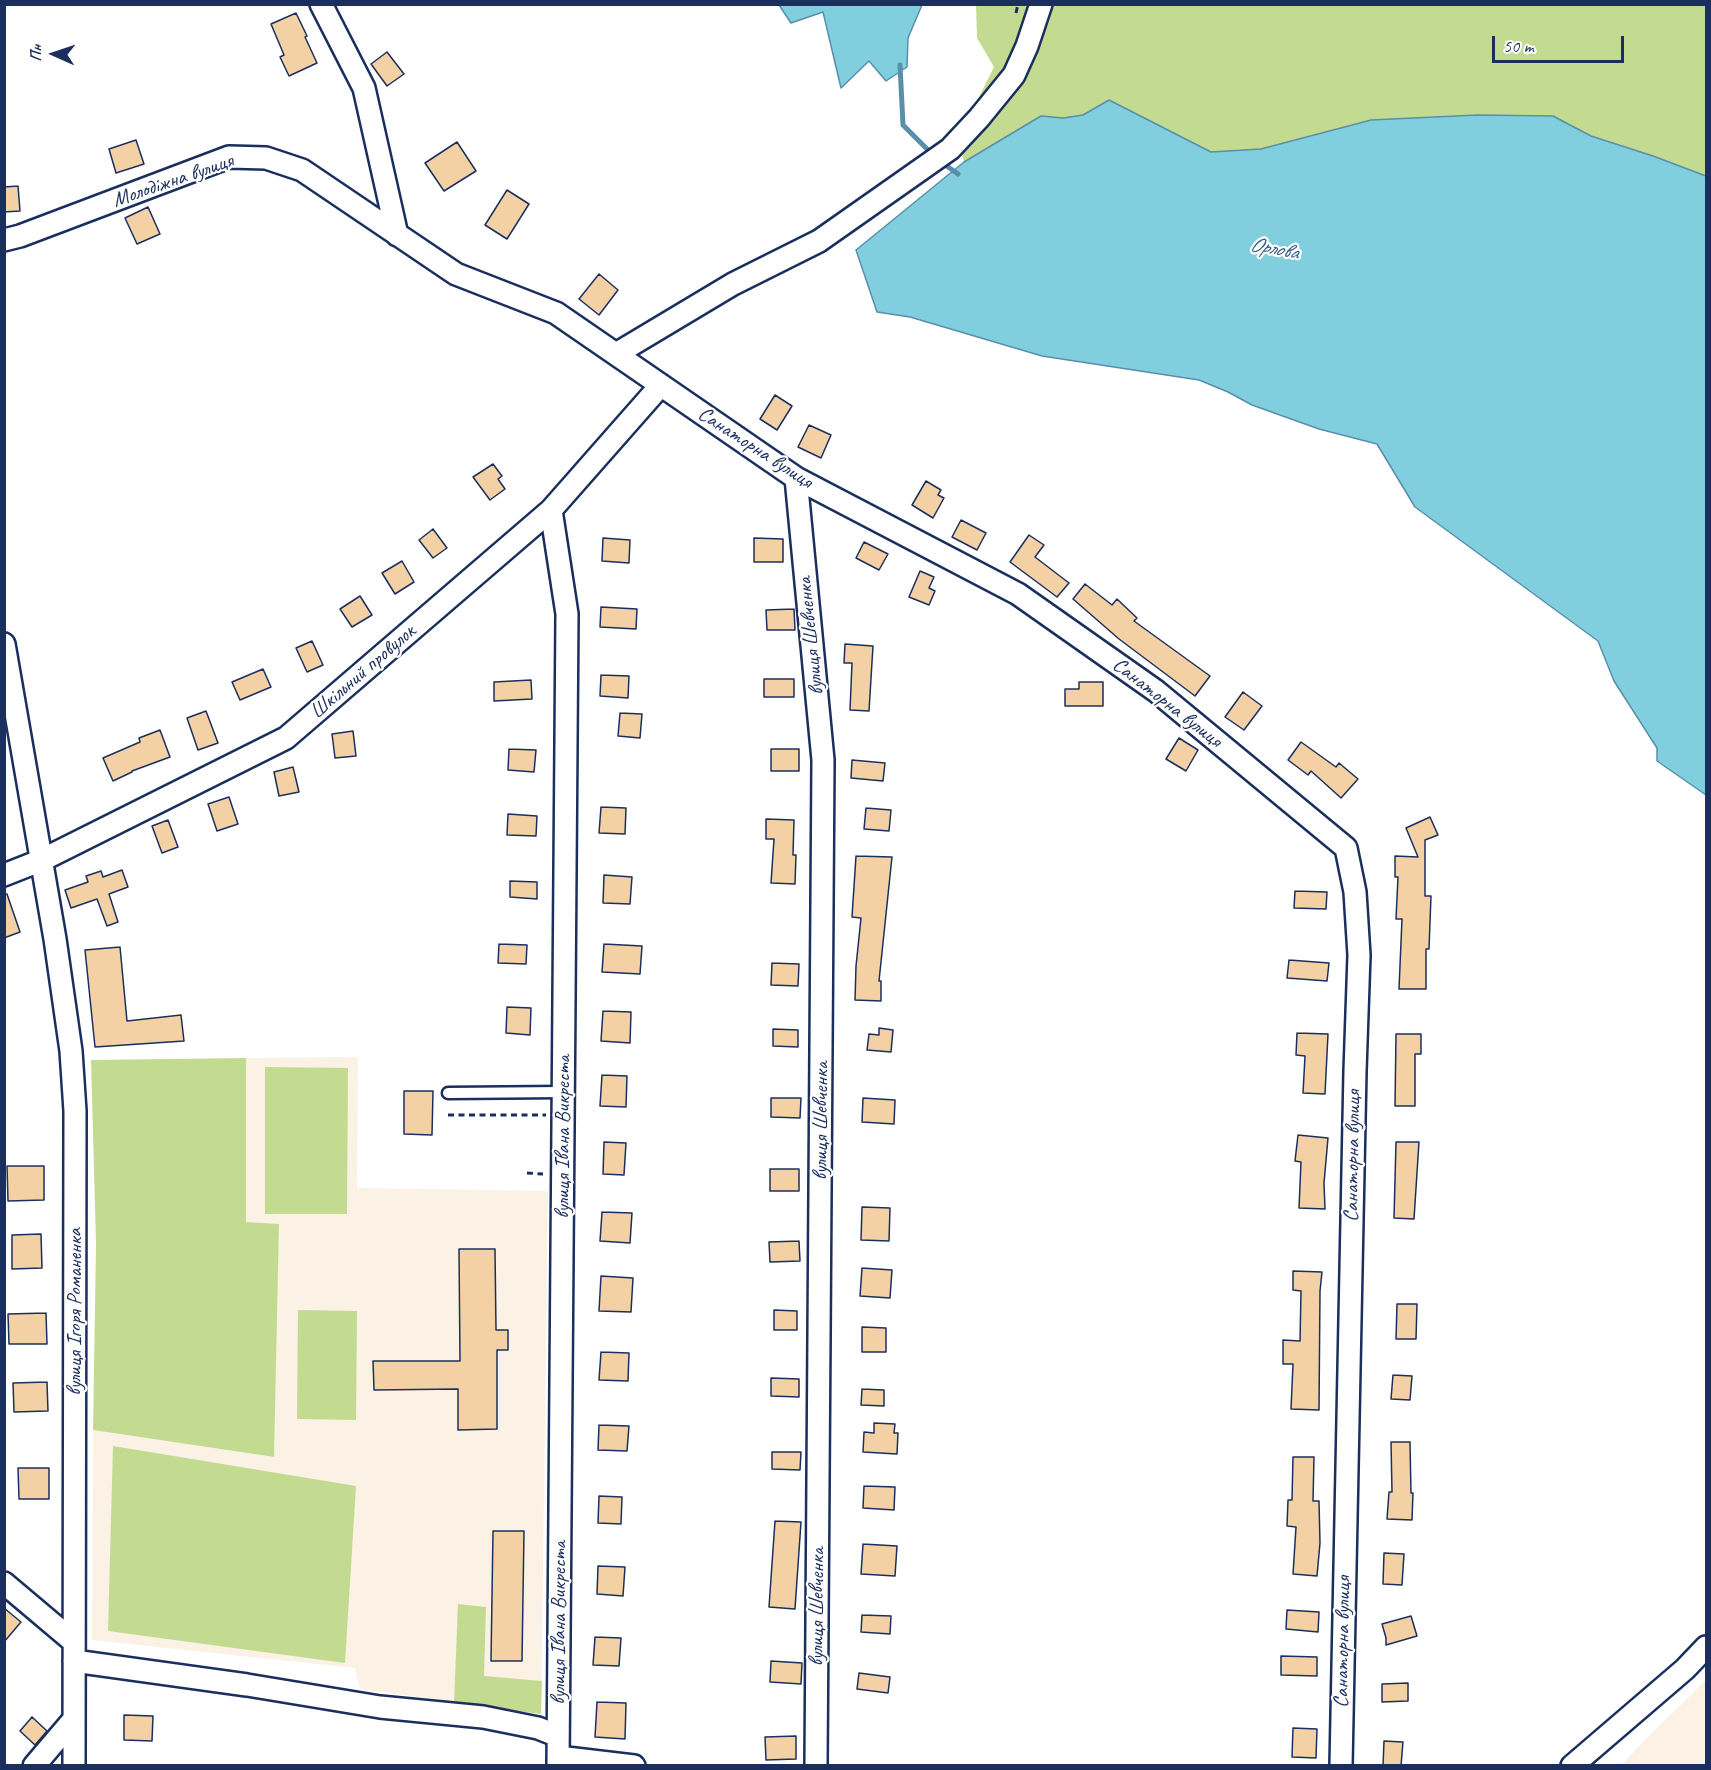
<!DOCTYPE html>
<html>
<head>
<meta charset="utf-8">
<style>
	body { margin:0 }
	#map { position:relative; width:1711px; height:1770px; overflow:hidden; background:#fff; font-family:Caveat,sans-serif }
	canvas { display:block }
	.frame { position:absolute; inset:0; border:6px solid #1b2f5e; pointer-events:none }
	.north { position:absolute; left:24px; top:24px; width:60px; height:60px; -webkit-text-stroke:4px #fff; paint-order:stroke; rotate:273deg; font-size:16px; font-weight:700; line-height:24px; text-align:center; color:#1b2f5e }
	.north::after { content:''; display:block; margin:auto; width:21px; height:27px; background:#1b2f5e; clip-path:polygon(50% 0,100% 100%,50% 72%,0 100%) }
	.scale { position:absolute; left:1492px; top:36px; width:132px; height:27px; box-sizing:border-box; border:3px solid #1b2f5e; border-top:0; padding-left:8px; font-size:18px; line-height:21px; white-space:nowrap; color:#1b2f5e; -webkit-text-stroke:4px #fff; paint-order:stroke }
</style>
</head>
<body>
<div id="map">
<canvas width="1711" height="1770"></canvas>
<div class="frame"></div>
<div class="north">Пн</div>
<div class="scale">50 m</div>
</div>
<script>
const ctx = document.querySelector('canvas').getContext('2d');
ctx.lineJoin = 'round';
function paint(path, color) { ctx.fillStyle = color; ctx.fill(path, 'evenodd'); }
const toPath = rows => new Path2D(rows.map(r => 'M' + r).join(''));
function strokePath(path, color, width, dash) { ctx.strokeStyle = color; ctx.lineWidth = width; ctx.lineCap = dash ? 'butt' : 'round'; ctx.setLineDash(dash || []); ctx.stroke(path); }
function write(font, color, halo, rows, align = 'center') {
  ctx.font = font + ' Caveat,sans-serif'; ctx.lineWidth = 4.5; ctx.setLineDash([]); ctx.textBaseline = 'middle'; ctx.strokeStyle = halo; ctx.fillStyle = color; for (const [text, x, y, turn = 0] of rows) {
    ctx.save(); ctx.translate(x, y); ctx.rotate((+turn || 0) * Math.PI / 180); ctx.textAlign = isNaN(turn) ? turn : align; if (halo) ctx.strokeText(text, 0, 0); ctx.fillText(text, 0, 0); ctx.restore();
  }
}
const built = toPath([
	[358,1057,357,1188,548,1191,541,1714,360,1689,355,1668,92,1640,93,1430,273,1457,279,1224,246,1222,246,1058],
	[1706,1680,1706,1765,1621,1765,1646,1739]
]);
const green = toPath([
	[976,5,1706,5,1706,176,1653,156,1591,136,1553,116,1371,120,1261,149,1211,152,1109,100,1083,115,1063,118,1041,116,964,162,954,128,978,99,994,67,977,38],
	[246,1058,246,1222,279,1224,274,1457,93,1430,96,1244,91,1060],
	[265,1067,348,1068,347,1214,265,1214],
	[298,1310,357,1311,356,1420,297,1419],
	[113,1446,356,1486,345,1663,108,1631],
	[458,1604,486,1607,484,1676,542,1681,541,1714,454,1703]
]);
const water = toPath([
	[779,5,922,5,908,38,907,67,886,81,869,61,841,88,823,12,791,23,779,5],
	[1109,100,1211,152,1261,149,1371,120,1477,115,1553,116,1591,136,1653,156,1706,176,1706,795,1657,761,1657,748,1614,681,1598,641,1415,507,1377,444,1319,429,1252,405,1228,392,1199,380,1042,356,910,317,877,312,856,250,964,162,1041,116,1063,118,1083,115,1109,100]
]);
const stream = toPath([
	[900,65,903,125,932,154],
	[941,162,958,174]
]);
const building = toPath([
	[296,13,307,36,305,37,317,63,289,76,280,57,284,55,271,24,296,13],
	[387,52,404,74,387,86,371,64,387,52],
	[136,140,144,164,116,173,109,149,136,140],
	[457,142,476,171,444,191,425,163,457,142],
	[18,186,20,211,4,212,4,187,18,186],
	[507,190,529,204,507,239,485,225,507,190],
	[148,207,160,234,137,244,125,218,148,207],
	[599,274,618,290,599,315,579,299,599,274],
	[775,395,792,406,777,430,760,419,775,395],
	[809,425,831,435,821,458,798,447,809,425],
	[493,464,502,476,498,479,505,489,490,500,473,477,493,464],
	[926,481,941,490,938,495,944,498,933,518,912,505,926,481],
	[961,520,986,533,977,550,952,537,961,520],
	[433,529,447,548,433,558,419,540,433,529],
	[1029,535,1044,545,1035,557,1069,583,1057,597,1010,562,1029,535],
	[603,538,630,540,629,563,602,561,603,538],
	[754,538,783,539,783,562,754,562,754,538],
	[864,542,888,554,879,570,856,558,864,542],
	[402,561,414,582,395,594,382,573,402,561],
	[920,571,934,577,929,588,935,591,929,605,909,597,920,571],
	[1085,584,1112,605,1117,599,1137,618,1134,621,1210,676,1195,696,1119,639,1073,599,1085,584],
	[360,596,372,615,352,627,340,609,360,596],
	[601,607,637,609,636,629,600,627,601,607],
	[794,609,795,630,767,630,766,610,794,609],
	[312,641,323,665,307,672,296,648,312,641],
	[845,644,873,646,869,711,850,710,852,663,844,663,845,644],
	[263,669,271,687,240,700,232,682,263,669],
	[601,675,629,676,628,698,600,696,601,675],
	[764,679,794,679,794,697,764,697,764,679],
	[531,680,532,699,494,701,494,682,531,680],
	[1079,682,1103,682,1103,706,1065,706,1065,689,1079,689,1079,682],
	[1243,692,1262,706,1244,730,1225,717,1243,692],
	[206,711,218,743,198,750,187,718,206,711],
	[620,713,642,714,640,738,618,736,620,713],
	[160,730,170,757,132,771,132,772,113,781,103,758,140,742,139,738,160,730],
	[353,731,356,756,335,758,332,734,353,731],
	[1179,738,1198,750,1186,771,1166,759,1179,738],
	[1301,742,1336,767,1339,763,1358,779,1341,798,1311,771,1308,775,1288,760,1301,742],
	[509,749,536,750,534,772,508,770,509,749],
	[771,749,799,749,799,771,771,771,771,749],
	[852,760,885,763,883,781,851,778,852,760],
	[293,767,299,792,279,796,274,772,293,767],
	[229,797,238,824,217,831,208,804,229,797],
	[601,807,626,808,625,834,599,833,601,807],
	[866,808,891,810,889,831,864,829,866,808],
	[508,814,537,816,536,836,507,835,508,814],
	[1430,817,1438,835,1425,840,1425,896,1431,896,1429,949,1426,949,1426,989,1399,989,1402,919,1396,919,1398,877,1395,877,1395,856,1418,857,1406,828,1430,817],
	[766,819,794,820,793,855,796,855,795,884,771,883,774,839,766,839,766,819],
	[168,820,178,847,162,853,152,826,168,820],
	[856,856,892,857,879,981,881,981,881,1001,855,1000,856,966,861,918,852,917,856,856],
	[122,870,128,887,109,894,118,922,107,926,97,899,71,908,65,890,88,882,86,876,101,871,103,877,122,870],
	[604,875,632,877,630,904,603,903,604,875],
	[510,881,537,882,537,899,510,897,510,881],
	[1295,891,1327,892,1326,909,1294,908,1295,891],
	[4,894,7,894,20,932,4,938,4,894],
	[499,944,527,945,526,964,498,963,499,944],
	[604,944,642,946,640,974,602,972,604,944],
	[120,947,127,1021,181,1015,184,1041,95,1047,85,950,120,947],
	[1289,960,1329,963,1327,981,1287,978,1289,960],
	[772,963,799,964,798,986,771,985,772,963],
	[507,1007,531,1008,530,1035,506,1033,507,1007],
	[603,1011,631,1012,630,1043,601,1041,603,1011],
	[879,1028,893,1030,891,1052,867,1050,869,1034,879,1035,879,1028],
	[773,1029,798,1030,798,1047,773,1046,773,1029],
	[1297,1033,1328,1034,1325,1094,1303,1093,1305,1056,1296,1055,1297,1033],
	[1396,1034,1421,1034,1421,1054,1415,1054,1415,1106,1395,1106,1396,1034],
	[602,1075,627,1076,626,1107,600,1106,602,1075],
	[404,1091,433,1091,432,1135,404,1134,404,1091],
	[771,1098,801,1098,800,1118,771,1117,771,1098],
	[863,1098,895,1100,894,1124,862,1122,863,1098],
	[1298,1135,1328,1138,1324,1183,1325,1209,1299,1208,1301,1162,1295,1161,1298,1135],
	[604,1142,626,1143,624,1175,603,1174,604,1142],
	[1396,1142,1419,1142,1414,1219,1394,1218,1396,1142],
	[7,1166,44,1166,44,1200,8,1201,7,1166],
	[770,1169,799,1169,799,1191,770,1191,770,1169],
	[862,1207,890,1208,889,1241,861,1240,862,1207],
	[602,1212,632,1213,630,1243,600,1241,602,1212],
	[41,1234,42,1268,12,1269,12,1235,41,1234],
	[799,1241,800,1261,770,1262,769,1242,799,1241],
	[459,1249,495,1249,496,1330,508,1330,508,1350,497,1350,497,1429,458,1430,458,1389,374,1390,373,1361,460,1361,459,1249],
	[862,1268,892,1270,890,1298,860,1296,862,1268],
	[1293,1271,1322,1272,1320,1291,1319,1410,1291,1409,1293,1364,1283,1364,1283,1340,1300,1341,1301,1291,1293,1290,1293,1271],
	[601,1276,633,1278,631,1312,599,1311,601,1276],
	[1397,1304,1417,1304,1416,1339,1396,1339,1397,1304],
	[774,1310,797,1311,797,1330,774,1330,774,1310],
	[46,1313,47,1344,9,1344,8,1314,46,1313],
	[862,1327,886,1328,886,1352,862,1352,862,1327],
	[601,1352,629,1353,628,1381,599,1380,601,1352],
	[1393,1375,1412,1376,1410,1400,1391,1399,1393,1375],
	[771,1378,799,1379,799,1397,771,1396,771,1378],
	[47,1382,48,1411,14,1412,13,1383,47,1382],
	[862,1389,884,1390,884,1406,861,1405,862,1389],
	[874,1423,895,1424,894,1433,898,1433,897,1454,863,1452,864,1432,874,1433,874,1423],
	[599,1425,629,1426,627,1451,598,1450,599,1425],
	[1391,1442,1410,1442,1411,1493,1413,1493,1412,1520,1387,1519,1389,1492,1392,1492,1391,1442],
	[772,1452,801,1452,800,1470,772,1469,772,1452],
	[1293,1457,1314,1457,1313,1501,1319,1501,1320,1543,1317,1576,1293,1574,1296,1527,1287,1526,1288,1500,1292,1500,1293,1457],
	[18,1468,49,1468,49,1499,19,1499,18,1468],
	[864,1486,895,1487,894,1510,863,1508,864,1486],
	[599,1496,622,1497,621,1524,598,1523,599,1496],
	[775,1521,801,1522,795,1609,769,1607,775,1521],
	[493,1531,524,1531,522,1661,491,1661,493,1531],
	[863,1544,897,1546,895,1576,861,1574,863,1544],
	[1384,1553,1404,1554,1402,1585,1383,1584,1384,1553],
	[598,1566,625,1567,623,1596,597,1594,598,1566],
	[4,1608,21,1622,4,1642,4,1608],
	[1287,1610,1319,1612,1318,1632,1286,1629,1287,1610],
	[862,1615,891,1616,890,1634,861,1632,862,1615],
	[1411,1616,1417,1636,1386,1645,1386,1638,1382,1624,1411,1616],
	[595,1637,621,1638,619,1666,593,1665,595,1637],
	[1281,1656,1317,1657,1317,1676,1281,1675,1281,1656],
	[771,1661,802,1663,801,1684,770,1682,771,1661],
	[859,1673,890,1677,888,1693,857,1689,859,1673],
	[1408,1683,1408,1701,1382,1702,1382,1684,1408,1683],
	[597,1702,626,1703,625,1739,595,1737,597,1702],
	[124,1715,153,1716,152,1741,124,1740,124,1715],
	[32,1717,47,1731,35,1745,20,1731,32,1717],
	[1293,1728,1317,1729,1316,1758,1292,1757,1293,1728],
	[796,1736,796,1759,766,1760,765,1737,796,1736],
	[1384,1741,1403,1742,1401,1766,1383,1766,1384,1741]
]);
const path = toPath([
	[1016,13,1018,4],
	[448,1115,546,1115],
	[527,1173,543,1174]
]);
const service = toPath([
	[448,1093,563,1092]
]);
const minor = toPath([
	[321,4,364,88,397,235],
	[4,240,20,236,229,157,266,158,302,170,456,274,556,313,796,478,1018,594,1156,691,1346,848,1355,892,1359,955,1355,1071,1341,1766],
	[616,354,733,284,819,241,950,149,979,118,1014,75,1027,46,1041,4],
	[796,478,823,760,816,1766],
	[551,510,567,614,558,1766],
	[4,644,55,939,71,1051,75,1111,74,1766],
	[4,875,42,860,286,738,551,510,661,385],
	[4,1583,74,1642],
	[74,1661,247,1685,380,1707,483,1717,538,1728,558,1736],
	[558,1757,634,1766],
	[34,1766,74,1719],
	[1572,1766,1685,1669,1706,1647]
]);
const streetNames = [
	["Молодіжна вулиця",173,181,-19],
	["Санаторна вулиця",755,448,33],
	["вулиця Шевченка",811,636,-96],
	["Шкільний провулок",363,672,-41],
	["Санаторна вулиця",1167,703,38],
	["вулиця Шевченка",821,1121,-90],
	["вулиця Івана Викреста",563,1137,-90],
	["Санаторна вулиця",1353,1156,-89],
	["вулиця Ігоря Романенка",75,1312,-90],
	["вулиця Шевченка",817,1607,-90],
	["вулиця Івана Викреста",559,1623,-90],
	["Санаторна вулиця",1343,1642,-89]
];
const waterNames = [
	["Орлова",1274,249,10]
];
paint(built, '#fbf1e4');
paint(green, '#c3db91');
paint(water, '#81cfde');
strokePath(water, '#588fab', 1.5);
strokePath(stream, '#588fab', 5);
paint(building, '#f3d1a4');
strokePath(building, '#1b2f5e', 1.5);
strokePath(service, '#1b2f5e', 15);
strokePath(minor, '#1b2f5e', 26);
strokePath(path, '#1b2f5e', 3, [6, 4.5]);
strokePath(service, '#fff', 10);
strokePath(minor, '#fff', 21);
write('21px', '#1b2f5e', '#fff', streetNames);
write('italic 22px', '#3a5f84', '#fff', waterNames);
</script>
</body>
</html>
